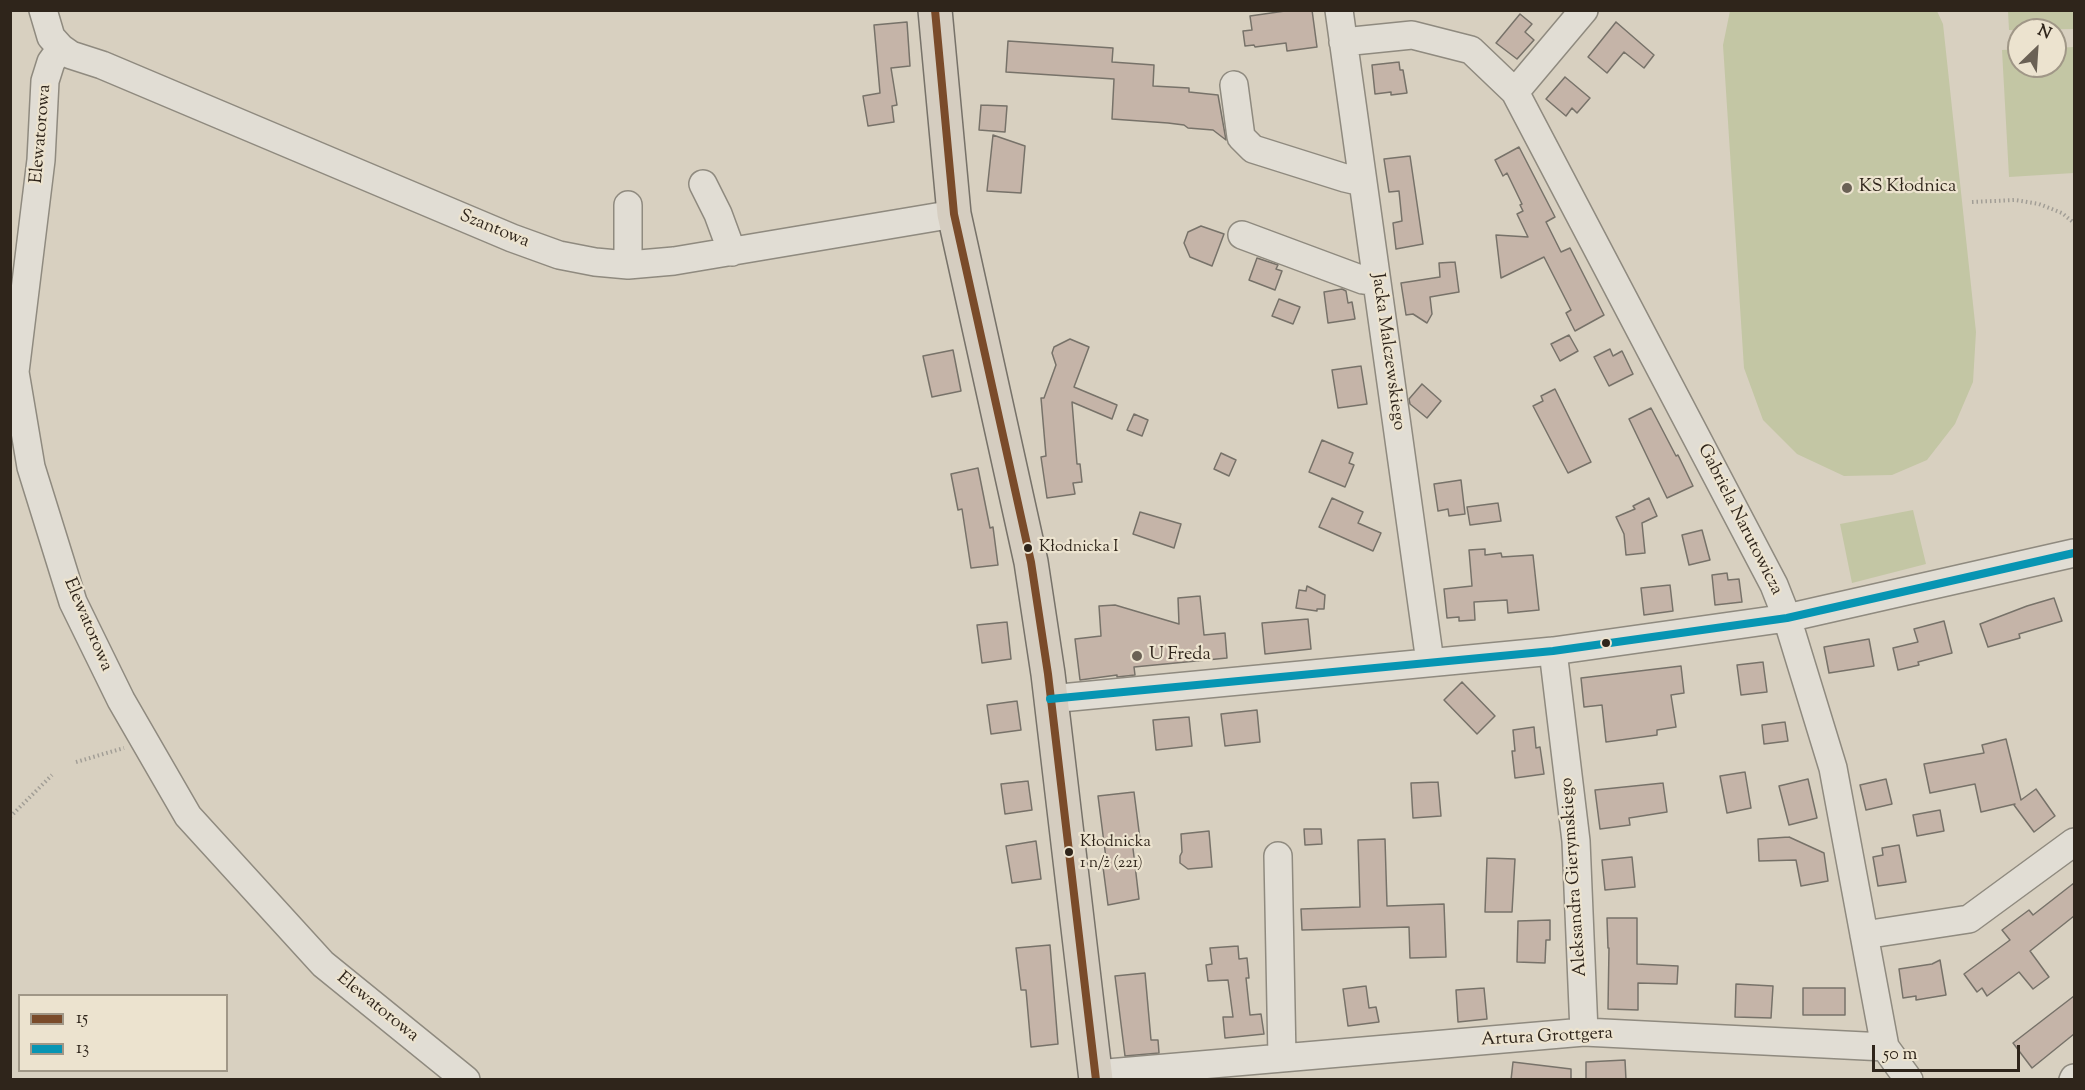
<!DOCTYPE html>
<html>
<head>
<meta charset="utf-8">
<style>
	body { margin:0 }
	#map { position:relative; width:2085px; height:1090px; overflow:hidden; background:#d8d0c0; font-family:"Sorts Mill Goudy",serif }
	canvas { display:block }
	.frame { position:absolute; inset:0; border:12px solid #2f251b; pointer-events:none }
	.legend { position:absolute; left:18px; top:994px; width:210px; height:78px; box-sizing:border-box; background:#ece3cf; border:2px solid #a09787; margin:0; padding:8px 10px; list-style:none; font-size:18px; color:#2f251b }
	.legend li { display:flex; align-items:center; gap:12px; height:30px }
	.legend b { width:30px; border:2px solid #a09787 }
	.north { position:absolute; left:2007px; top:18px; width:60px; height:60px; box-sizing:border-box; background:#ece3cf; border:2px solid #a09787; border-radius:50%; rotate:25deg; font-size:16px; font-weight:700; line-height:24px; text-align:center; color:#2f251b }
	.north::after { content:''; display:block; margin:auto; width:21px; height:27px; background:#6a6155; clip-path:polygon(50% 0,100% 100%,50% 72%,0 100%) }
	.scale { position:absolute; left:1872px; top:1045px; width:148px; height:27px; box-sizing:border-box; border:3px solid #2f251b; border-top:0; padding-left:8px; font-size:18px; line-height:21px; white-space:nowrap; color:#2f251b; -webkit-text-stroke:4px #ece3cf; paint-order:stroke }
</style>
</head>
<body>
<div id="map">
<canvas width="2085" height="1090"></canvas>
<div class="frame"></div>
<ul class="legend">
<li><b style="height:8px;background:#7a4b2a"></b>15</li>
<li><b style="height:8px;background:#0795b3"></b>13</li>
</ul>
<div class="north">N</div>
<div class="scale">50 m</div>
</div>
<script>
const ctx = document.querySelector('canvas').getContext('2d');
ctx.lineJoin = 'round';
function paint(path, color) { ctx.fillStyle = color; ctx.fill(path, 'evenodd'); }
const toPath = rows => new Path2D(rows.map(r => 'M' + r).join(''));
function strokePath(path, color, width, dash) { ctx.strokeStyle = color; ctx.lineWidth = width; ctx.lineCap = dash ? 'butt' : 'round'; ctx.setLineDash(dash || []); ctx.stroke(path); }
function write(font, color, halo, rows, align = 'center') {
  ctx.font = font + ' "Sorts Mill Goudy",serif'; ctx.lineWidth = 4.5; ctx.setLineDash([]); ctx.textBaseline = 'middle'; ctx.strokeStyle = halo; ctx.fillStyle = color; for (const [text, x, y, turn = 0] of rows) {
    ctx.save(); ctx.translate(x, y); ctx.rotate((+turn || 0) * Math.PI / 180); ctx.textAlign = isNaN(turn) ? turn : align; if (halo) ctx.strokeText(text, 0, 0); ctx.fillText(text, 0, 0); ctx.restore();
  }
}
const green = toPath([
	[1730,11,1937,11,1943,24,1976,332,1973,382,1955,424,1927,460,1892,475,1844,476,1797,454,1763,420,1744,368,1723,45],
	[2008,11,2074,11,2074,29,2009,30],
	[2074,47,2074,173,2009,177,2002,50,2019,49,2019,66,2055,66,2055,48],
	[1913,510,1926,564,1852,583,1840,524]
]);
const building = toPath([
	[1292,10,1312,10,1317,47,1287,51,1286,43,1255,47,1254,45,1245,46,1243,31,1252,30,1250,16,1292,10],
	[1520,14,1532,24,1525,32,1534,40,1517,59,1496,43,1520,14],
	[907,22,910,66,891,68,897,105,892,106,894,122,868,126,863,96,880,93,874,25,907,22],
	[1616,22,1654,55,1644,68,1624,52,1607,73,1588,57,1616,22],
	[1008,41,1113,48,1112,62,1154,65,1153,86,1189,88,1189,92,1218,95,1226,140,1213,130,1188,128,1184,125,1168,123,1112,119,1114,79,1006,72,1008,41],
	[1399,62,1400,70,1403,70,1407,93,1391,95,1391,92,1375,94,1372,65,1399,62],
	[1565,77,1590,98,1577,113,1572,108,1566,116,1546,99,1565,77],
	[981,105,1007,106,1005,132,979,130,981,105],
	[993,135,1025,146,1021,193,987,191,993,135],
	[1519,147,1555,217,1546,222,1561,252,1570,248,1604,315,1575,331,1566,313,1571,310,1544,257,1501,278,1496,235,1528,237,1517,214,1523,211,1520,205,1522,204,1507,173,1503,176,1495,160,1519,147],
	[1410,156,1423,244,1396,249,1393,223,1402,221,1399,191,1389,192,1384,159,1410,156],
	[1201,226,1224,234,1212,266,1190,257,1184,243,1188,232,1201,226],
	[1257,258,1278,265,1276,269,1282,271,1275,290,1249,280,1257,258],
	[1455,262,1459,292,1430,297,1432,314,1427,323,1413,314,1406,315,1401,283,1440,277,1439,263,1455,262],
	[1342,289,1346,291,1348,303,1352,302,1355,319,1328,323,1324,292,1342,289],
	[1279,299,1300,307,1293,324,1272,316,1279,299],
	[1569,335,1578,351,1560,361,1551,344,1569,335],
	[1070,339,1089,347,1074,387,1117,405,1112,419,1072,402,1077,464,1080,464,1082,482,1073,483,1075,494,1047,498,1041,457,1046,456,1041,398,1044,398,1056,365,1052,353,1054,347,1070,339],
	[1610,349,1613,356,1622,351,1633,374,1609,386,1594,357,1610,349],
	[953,350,961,391,932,397,923,356,953,350],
	[1361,366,1367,404,1338,408,1332,370,1361,366],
	[1422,384,1441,401,1427,418,1410,404,1409,399,1422,384],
	[1555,389,1591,462,1568,473,1533,406,1543,401,1541,396,1555,389],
	[1651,408,1676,456,1678,455,1693,486,1667,498,1629,419,1651,408],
	[1134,414,1148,420,1142,436,1127,430,1134,414],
	[1322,440,1353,453,1349,463,1354,465,1345,487,1309,472,1322,440],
	[1221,453,1236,460,1229,476,1214,469,1221,453],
	[978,468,990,528,993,527,998,565,971,568,962,509,958,510,951,474,978,468],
	[1461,480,1465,514,1449,516,1448,509,1438,511,1434,484,1461,480],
	[1332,498,1363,512,1358,523,1381,533,1373,551,1319,527,1332,498],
	[1649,498,1657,516,1642,523,1645,553,1626,555,1624,534,1616,517,1635,509,1633,506,1649,498],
	[1498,503,1501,521,1470,525,1467,507,1498,503],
	[1140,512,1181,524,1174,548,1133,534,1140,512],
	[1702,530,1710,560,1689,565,1682,535,1702,530],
	[1485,549,1485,555,1501,553,1502,557,1533,555,1539,610,1508,613,1507,600,1474,602,1475,620,1459,621,1459,617,1447,618,1444,589,1472,586,1469,550,1485,549],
	[1727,573,1728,580,1739,579,1742,602,1715,605,1712,575,1727,573],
	[1670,585,1673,611,1644,615,1641,588,1670,585],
	[1307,586,1325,595,1324,609,1317,609,1317,611,1296,608,1299,590,1306,591,1307,586],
	[1200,596,1204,635,1225,633,1227,658,1134,667,1135,675,1117,677,1117,675,1080,680,1075,639,1101,636,1099,606,1115,605,1179,624,1178,598,1200,596],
	[2054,598,2062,621,2019,634,2020,638,1988,647,1980,624,2027,606,2054,598],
	[1308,619,1311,649,1265,654,1262,623,1308,619],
	[1944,621,1952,653,1918,662,1919,665,1898,670,1893,648,1918,642,1914,629,1944,621],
	[1007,622,1011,659,982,663,977,625,1007,622],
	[1869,639,1874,666,1829,673,1824,647,1869,639],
	[1763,662,1767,692,1741,695,1737,665,1763,662],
	[1681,666,1684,693,1671,695,1676,727,1657,730,1657,735,1606,742,1602,705,1584,707,1581,678,1681,666],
	[1462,682,1495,716,1477,734,1444,700,1462,682],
	[1017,701,1021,730,991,734,987,705,1017,701],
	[1257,710,1260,742,1225,746,1221,714,1257,710],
	[1189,717,1192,746,1156,750,1153,720,1189,717],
	[1785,722,1788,741,1764,744,1762,725,1785,722],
	[1534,727,1536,748,1540,747,1544,774,1515,778,1512,751,1515,751,1513,730,1534,727],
	[2006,739,2021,800,2036,789,2055,816,2034,832,2014,805,2015,804,1981,812,1975,784,1930,793,1924,764,1984,753,1982,745,2006,739],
	[1745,772,1751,808,1727,813,1720,776,1745,772],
	[1808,779,1817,818,1789,825,1779,786,1808,779],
	[1886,779,1892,804,1866,810,1860,785,1886,779],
	[1028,781,1032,810,1005,814,1001,784,1028,781],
	[1438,782,1441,816,1413,818,1411,783,1438,782],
	[1663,783,1667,812,1629,818,1630,825,1600,829,1595,790,1663,783],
	[1134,792,1140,839,1132,840,1139,899,1108,905,1103,867,1107,866,1098,796,1134,792],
	[1940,810,1944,831,1917,836,1913,815,1940,810],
	[1304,829,1321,829,1322,844,1305,845,1304,829],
	[1209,831,1212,867,1188,869,1180,863,1180,856,1182,852,1181,834,1209,831],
	[1789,837,1824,853,1828,881,1801,886,1796,860,1759,861,1758,839,1789,837],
	[1385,839,1387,906,1444,904,1446,957,1410,958,1409,927,1302,930,1301,909,1360,907,1358,840,1385,839],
	[1036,841,1041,879,1012,883,1006,846,1036,841],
	[1899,845,1906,882,1878,886,1873,857,1883,855,1882,848,1899,845],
	[1632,857,1635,887,1605,890,1602,860,1632,857],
	[1487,858,1515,859,1512,912,1485,912,1487,858],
	[2074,883,2074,916,2030,951,2049,977,2033,989,2019,972,1987,996,1982,988,1977,992,1964,974,2010,940,2002,930,2029,910,2033,915,2074,883],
	[1607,918,1637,918,1637,964,1678,966,1677,984,1638,983,1638,1010,1608,1009,1609,948,1608,948,1607,918],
	[1550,920,1550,940,1546,940,1545,963,1517,962,1518,921,1550,920],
	[1050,945,1058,1044,1031,1047,1026,990,1021,990,1016,948,1050,945],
	[1238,946,1239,959,1247,958,1249,978,1246,978,1250,1015,1261,1014,1264,1034,1225,1038,1223,1017,1233,1017,1228,980,1208,981,1206,965,1212,964,1210,948,1238,946],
	[1940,960,1946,995,1916,1000,1916,996,1903,998,1899,969,1932,964,1940,960],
	[1145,973,1151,1040,1158,1040,1159,1053,1125,1056,1115,976,1145,973],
	[1736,984,1773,986,1771,1018,1735,1017,1736,984],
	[1366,986,1369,1008,1376,1007,1379,1022,1348,1026,1343,989,1366,986],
	[1484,988,1487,1019,1458,1022,1456,990,1484,988],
	[1803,988,1845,988,1845,1015,1803,1015,1803,988],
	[2074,996,2074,1034,2032,1068,2013,1043,2074,996],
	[1625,1060,1626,1080,1586,1080,1586,1062,1625,1060],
	[1513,1062,1571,1069,1571,1080,1511,1080,1513,1062]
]);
const path = toPath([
	[1972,202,2015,200,2039,204,2062,213,2074,223],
	[76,762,124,748],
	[10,817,52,775]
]);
const minor = toPath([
	[43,10,51,37,61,48,51,62,45,81,41,160,15,372,31,467,73,602,121,700,188,816,323,964,466,1080],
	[1339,10,1430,662],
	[1343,42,1412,35,1471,50,1515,92,1774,585,1787,618,1833,768,1885,1047,1909,1080],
	[61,48,71,55,102,65,512,238,559,255,595,262,628,265,674,261,954,214],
	[1234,85,1241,137,1253,149,1345,178,1362,182],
	[1515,92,1584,10],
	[703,184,718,214,732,252],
	[1242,235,1363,280,1377,282],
	[628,265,628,205],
	[1553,651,1576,841,1584,1032],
	[1050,699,1553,651,1787,618,2074,553],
	[1278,856,1282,1058],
	[1864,935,1969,919,2074,842],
	[1096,1074,1584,1032,1885,1047],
	[2073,1080,2074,1078]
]);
const major = toPath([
	[935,10,954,214,1031,562,1048,674,1096,1080]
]);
const bus1 = toPath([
	[935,10,954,214,1031,562,1048,674,1096,1080]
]);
const bus2 = toPath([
	[1050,699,1553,651,1787,618,2074,553]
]);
const markers = [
	[1847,188,6,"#6a6155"],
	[1028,548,5,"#2f251b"],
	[1606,643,5,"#2f251b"],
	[1137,656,6,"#6a6155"],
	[1069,852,5,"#2f251b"]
];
const busNames = [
	["Kłodnicka I",1039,548],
	["Kłodnicka",1080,843],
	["1 n/ż (221)",1080,864]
];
const streetNames = [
	["Elewatorowa",42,134,-85],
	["Szantowa",494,230,22],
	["Jacka Malczewskiego",1387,352,82],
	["Gabriela Narutowicza",1739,520,63],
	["Elewatorowa",87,625,67],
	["Aleksandra Gierymskiego",1575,877,-94],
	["Elewatorowa",377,1008,39],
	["Artura Grottgera",1547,1038,-3]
];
const poiNames = [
	["KS Kłodnica",1859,188],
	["U Freda",1149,656]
];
paint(green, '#c3c6a4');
paint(building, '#c5b4a8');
strokePath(building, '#777269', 1.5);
strokePath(minor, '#8f8a7f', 30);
strokePath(major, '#777269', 36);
strokePath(path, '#a29e96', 4, [1.5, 3]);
strokePath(minor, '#e1ddd4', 27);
strokePath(major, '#d5cdc0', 33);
strokePath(bus1, '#7a4b2a', 8);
strokePath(bus2, '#0795b3', 8);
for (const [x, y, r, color] of markers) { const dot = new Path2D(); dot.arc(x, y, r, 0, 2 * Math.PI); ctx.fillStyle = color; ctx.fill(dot); strokePath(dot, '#ece3cf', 2); }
write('16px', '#2f251b', '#ece3cf', busNames, 'left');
write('18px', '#2f251b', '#ece3cf', streetNames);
write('18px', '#2f251b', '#ece3cf', poiNames, 'left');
</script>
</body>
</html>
